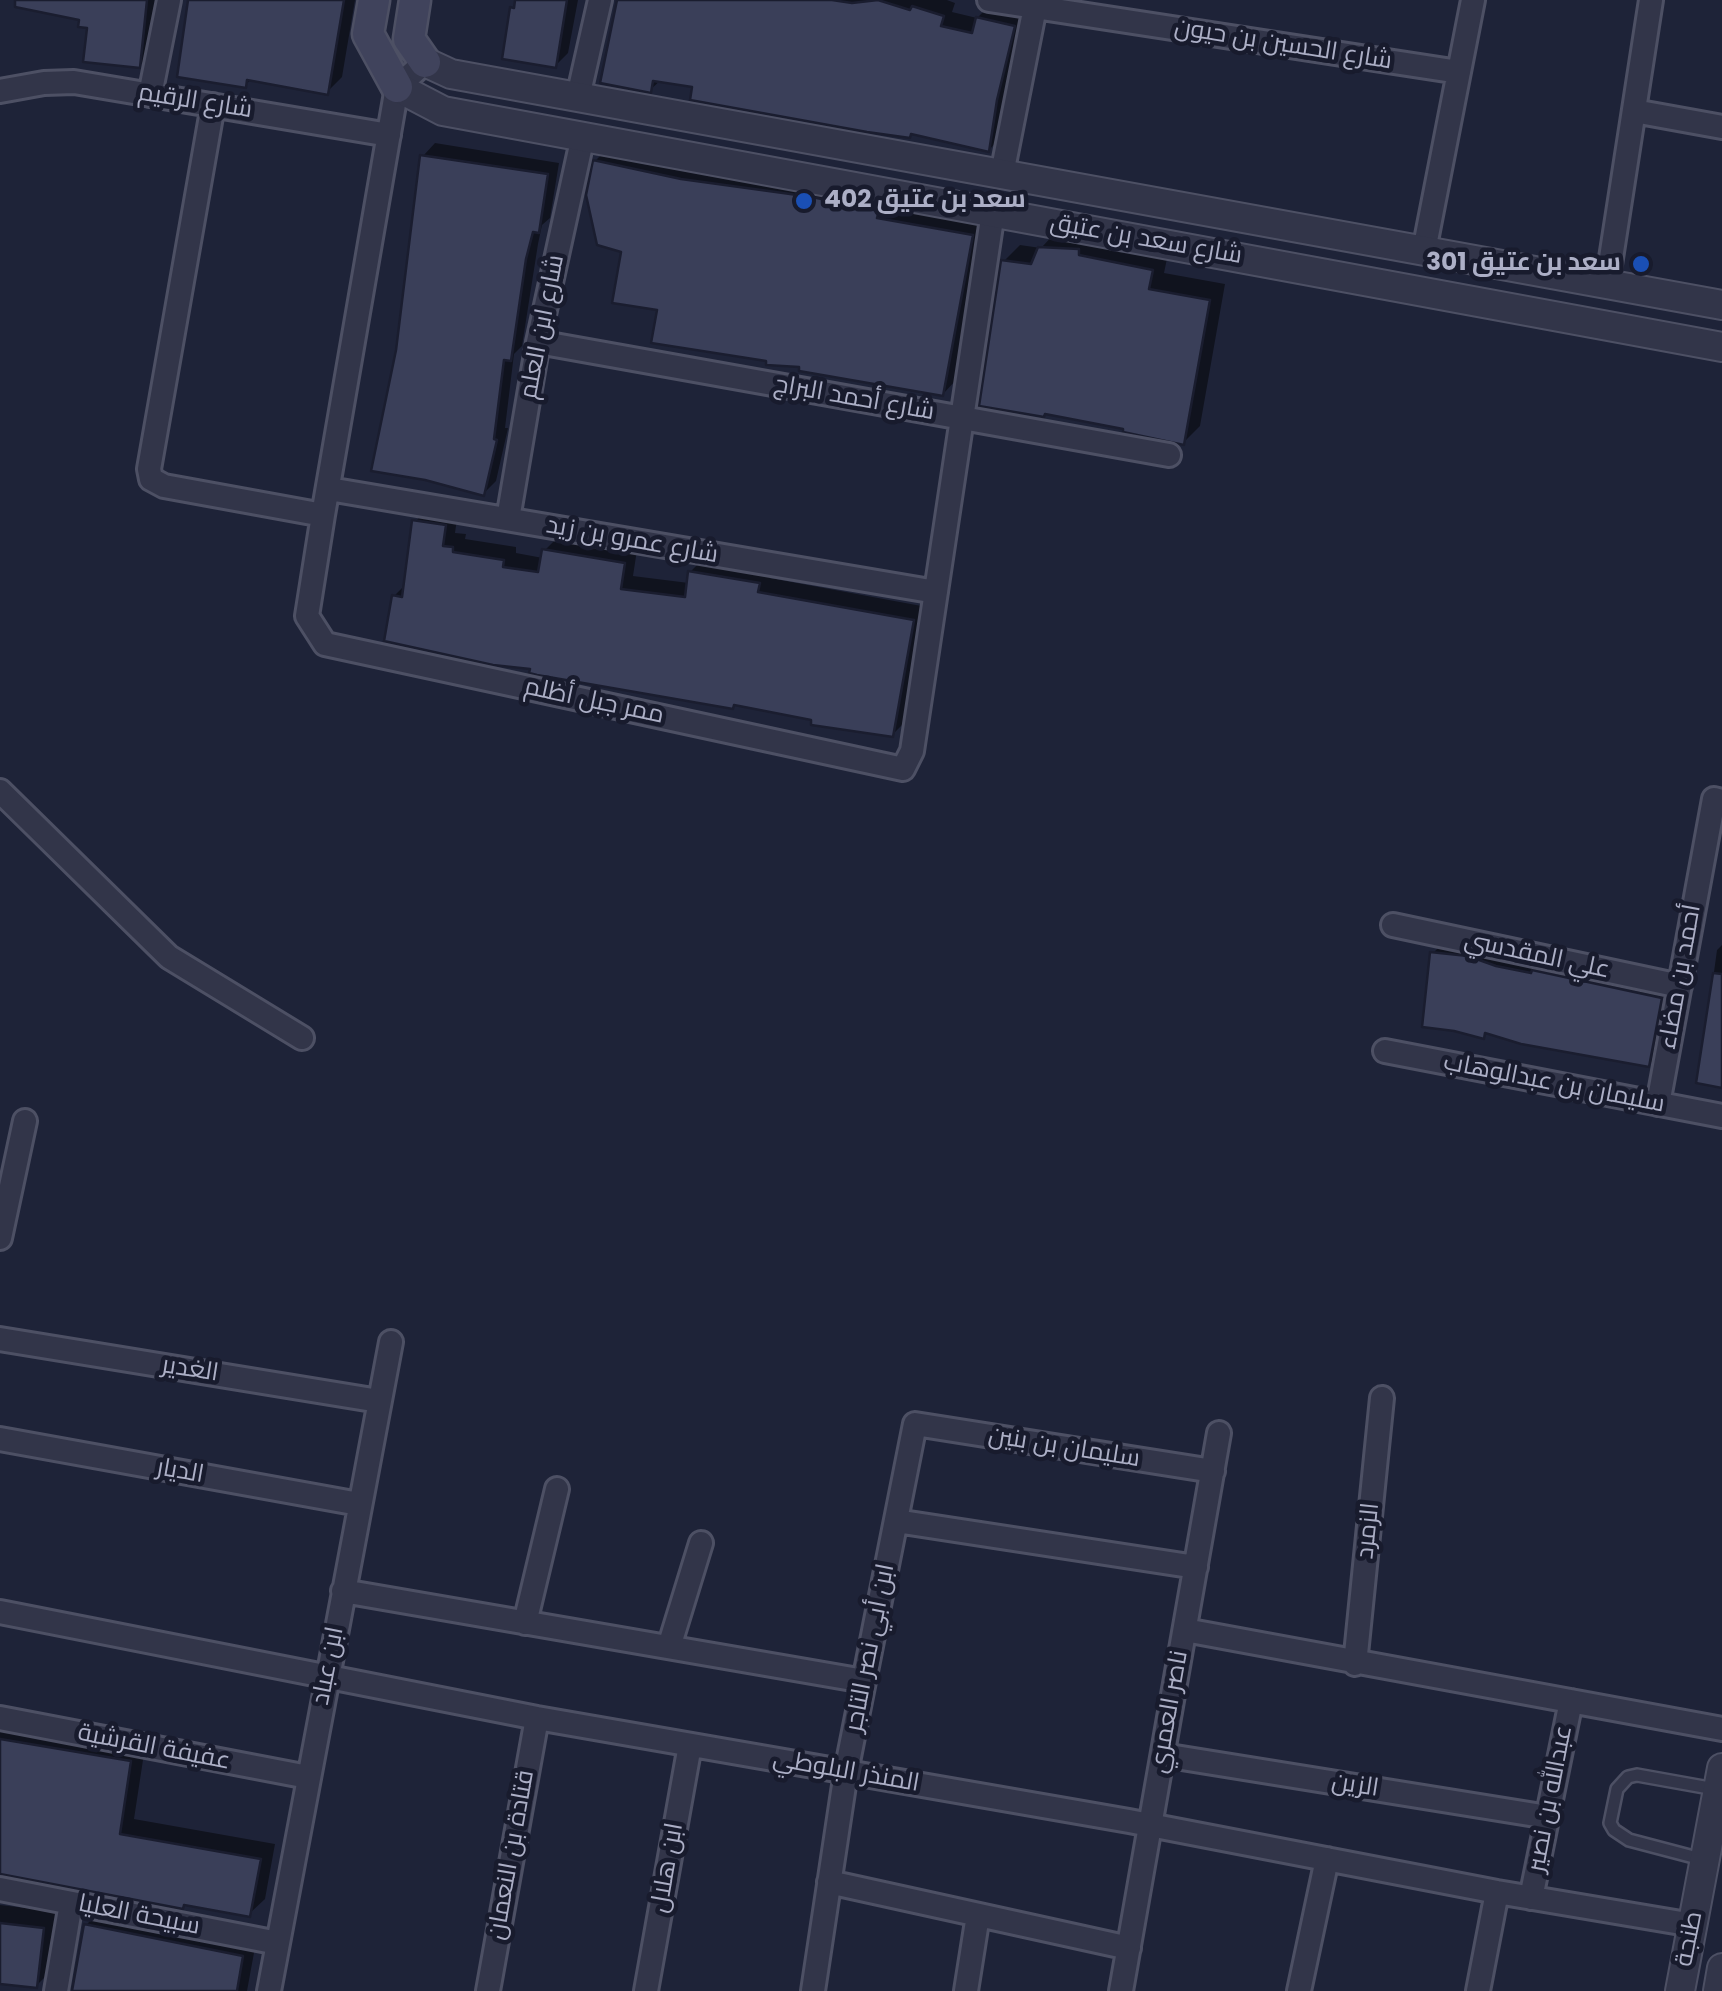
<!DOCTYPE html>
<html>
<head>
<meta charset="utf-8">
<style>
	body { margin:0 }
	canvas { display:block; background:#1e2338 }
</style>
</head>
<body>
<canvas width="1722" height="1991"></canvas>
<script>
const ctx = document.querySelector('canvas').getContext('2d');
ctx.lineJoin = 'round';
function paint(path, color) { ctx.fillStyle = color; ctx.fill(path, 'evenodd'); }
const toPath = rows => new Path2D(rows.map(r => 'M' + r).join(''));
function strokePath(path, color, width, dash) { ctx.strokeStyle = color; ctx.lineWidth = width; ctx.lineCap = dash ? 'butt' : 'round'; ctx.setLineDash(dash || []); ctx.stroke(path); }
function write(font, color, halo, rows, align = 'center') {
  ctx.font = font + ' Poppins,Cairo,sans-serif'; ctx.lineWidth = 9; ctx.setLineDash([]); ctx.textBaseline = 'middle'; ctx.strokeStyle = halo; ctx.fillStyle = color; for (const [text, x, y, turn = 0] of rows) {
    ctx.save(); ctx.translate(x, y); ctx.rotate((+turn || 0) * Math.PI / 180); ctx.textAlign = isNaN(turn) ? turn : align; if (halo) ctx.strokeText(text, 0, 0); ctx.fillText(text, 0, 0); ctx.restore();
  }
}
const shadow = toPath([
	[22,0,159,0,153,52,139,66,82,18],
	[191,0,355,0,342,77,327,92,252,79,245,85],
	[516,0,578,0,568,53,556,65],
	[619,0,947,0,955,3,952,12,977,18,991,4,1027,13,1002,136,989,150,695,84,661,80,650,90],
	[435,143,559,163,550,218,542,225,538,244,522,346,514,354,505,428,508,428,496,481,483,494,399,351,423,156],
	[610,146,986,221,957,379,943,394,802,365,659,308,624,250,595,161],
	[1057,231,1168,254,1164,273,1225,284,1200,426,1183,443,1003,262,1020,245,1041,248],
	[428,508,458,512,455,533,466,534,465,539,516,547,516,553,543,558,545,550,558,537,637,550,633,576,689,583,690,572,704,558,772,570,770,578,927,607,906,721,892,735,533,667,394,596,406,584,415,522],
	[1445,941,1673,986,1661,1052,1649,1065,1489,1031,1484,1037,1433,953],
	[1722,945,1722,1085,1699,1081,1717,950],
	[0,1722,145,1747,134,1819,275,1844,265,1899,249,1914,0,1873],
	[0,1905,60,1912,53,1969,36,1986,0,1981],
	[101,1910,256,1942,247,1991,75,1991,86,1925]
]);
const building = toPath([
	[15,0,147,0,140,68,83,62,87,28,78,27,79,20,15,7,15,0],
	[188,0,344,0,328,95,247,80,246,88,177,77,188,0],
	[515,0,567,0,556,68,502,59,510,7,514,8,515,0],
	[617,0,832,0,852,3,878,0,910,10,912,6,944,16,941,26,972,33,976,17,1015,26,997,100,989,152,911,134,910,138,867,132,690,100,692,87,653,81,651,93,600,83,617,0],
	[420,155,548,174,539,233,533,232,526,259,511,361,504,360,494,439,497,440,484,496,425,480,371,471,396,350,420,155],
	[593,160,681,179,812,197,879,211,877,218,973,235,943,396,799,371,799,367,766,365,766,361,651,343,657,310,612,303,621,252,597,245,586,195,593,160],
	[1038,247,1079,249,1079,255,1153,270,1149,289,1210,300,1184,445,1123,432,1123,429,1045,414,1044,417,979,406,1001,260,1031,264,1038,247],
	[412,520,446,525,443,546,453,547,453,552,504,560,503,567,538,572,542,549,625,563,621,589,685,597,688,571,760,583,758,592,914,620,893,737,811,725,811,720,734,705,733,709,537,675,529,673,530,669,493,665,384,641,392,595,402,597,412,520],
	[1430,952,1468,956,1496,966,1531,973,1532,970,1662,998,1649,1067,1521,1044,1485,1033,1484,1039,1454,1031,1422,1027,1430,952],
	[1713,973,1722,974,1722,1088,1696,1083,1713,973],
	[0,1739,131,1761,120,1834,261,1859,250,1917,184,1905,183,1909,0,1874,0,1739],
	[0,1923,44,1928,37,1988,0,1984,0,1923],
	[84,1924,243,1956,237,1991,72,1991,84,1924]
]);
const service = toPath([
	[1705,1860,1629,1840,1614,1830,1610,1823,1617,1789,1628,1777,1637,1775,1715,1789]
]);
const minor = toPath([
	[989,0,1459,72],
	[425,62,397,87,323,515,307,616,325,644,903,769,912,751,993,212],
	[0,91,44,83,74,82,389,135],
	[150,95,169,0],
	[578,97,600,0],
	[213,105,149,469,151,479,164,486,323,515],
	[1634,111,1722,127],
	[1002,174,1035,7],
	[1424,251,1473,0],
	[1607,284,1651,0],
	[538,342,1169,455],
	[329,489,936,592],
	[508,519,538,342,583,136],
	[0,791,169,957,302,1038],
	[1393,925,1680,986],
	[1385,1051,1722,1116],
	[1658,1104,1714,799,1722,801],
	[0,1238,25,1121],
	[0,1339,379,1401],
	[0,1439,359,1504],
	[896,1521,1196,1567],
	[343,1591,864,1681],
	[0,1612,537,1718,1129,1821,1497,1892,1693,1925],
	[525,1623,557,1489],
	[1185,1630,1722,1729],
	[669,1647,701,1543],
	[1355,1664,1382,1398],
	[0,1718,308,1777],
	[1163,1755,1548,1817],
	[829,1882,1129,1948],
	[0,1889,278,1943],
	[1531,1898,1571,1701],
	[56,1991,71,1903],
	[269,1991,391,1342],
	[488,1991,537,1718],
	[646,1991,690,1745],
	[813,1991,846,1772,915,1424,1213,1471],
	[966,1991,978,1915],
	[1121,1991,1219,1433],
	[1299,1991,1327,1859],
	[1478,1991,1497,1892]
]);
const tertiary = toPath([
	[425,62,451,74,1722,305],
	[397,87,443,111,1722,347],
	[1680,1991,1722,1768],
	[1718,1991,1722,1968]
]);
const secondary = toPath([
	[374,0,368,34,397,87],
	[415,0,409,39,425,62]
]);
const markers = [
	[804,201,10,"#1a4fb4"],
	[1641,264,10,"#1a4fb4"]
];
const streetNames = [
	["شارع الحسين بن حيون",1283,45,9],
	["شارع الرقيم",195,102,9],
	["شارع سعد بن عتيق",1146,240,10],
	["شارع ابن العلم",543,327,-79],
	["شارع أحمد البراج",854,399,10],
	["شارع عمرو بن زيد",632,541,10],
	["ممر جبل أظلم",594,702,12],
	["علي المقدسي",1537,956,12],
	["أحمد بن مضاء",1681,977,-80],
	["سليمان بن عبدالوهاب",1554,1084,11],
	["الغدير",190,1370,9],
	["سليمان بن بنين",1064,1448,9],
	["الديار",180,1472,10],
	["الزمرد",1369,1531,-84],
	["ابن أبي نصر التاجر",871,1648,-79],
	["ابن عباد",329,1666,-79],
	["ناصر العمري",1170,1712,-80],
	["عفيفة القرشية",154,1748,11],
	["المنذر البلوطي",846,1772,10],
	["الزين",1355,1786,9],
	["عبدالله بن نصير",1551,1799,-79],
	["قتادة بن النعمان",512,1855,-80],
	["ابن هلال",668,1868,-80],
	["سبيحة العليا",139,1916,11],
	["طنجة",1690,1939,-79]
];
const poiNames = [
	["سعد بن عتيق 402",824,201],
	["سعد بن عتيق 301",1621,264,"right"]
];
paint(shadow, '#0007');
paint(building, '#3a3f59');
strokePath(building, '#1a1d2f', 2.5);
strokePath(service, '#4d5064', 16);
strokePath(minor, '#4d5064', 28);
strokePath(tertiary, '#4d5064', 32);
strokePath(secondary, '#4d5064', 35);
strokePath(service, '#323549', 11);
strokePath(minor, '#323549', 22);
strokePath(tertiary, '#323549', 28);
strokePath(secondary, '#40435c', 30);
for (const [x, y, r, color] of markers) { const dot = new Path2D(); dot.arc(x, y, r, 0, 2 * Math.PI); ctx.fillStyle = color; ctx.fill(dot); strokePath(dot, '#181b2d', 4); }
write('25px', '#acafc6', '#181b2d', streetNames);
write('bold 25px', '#acafc6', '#181b2d', poiNames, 'left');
</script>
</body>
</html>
